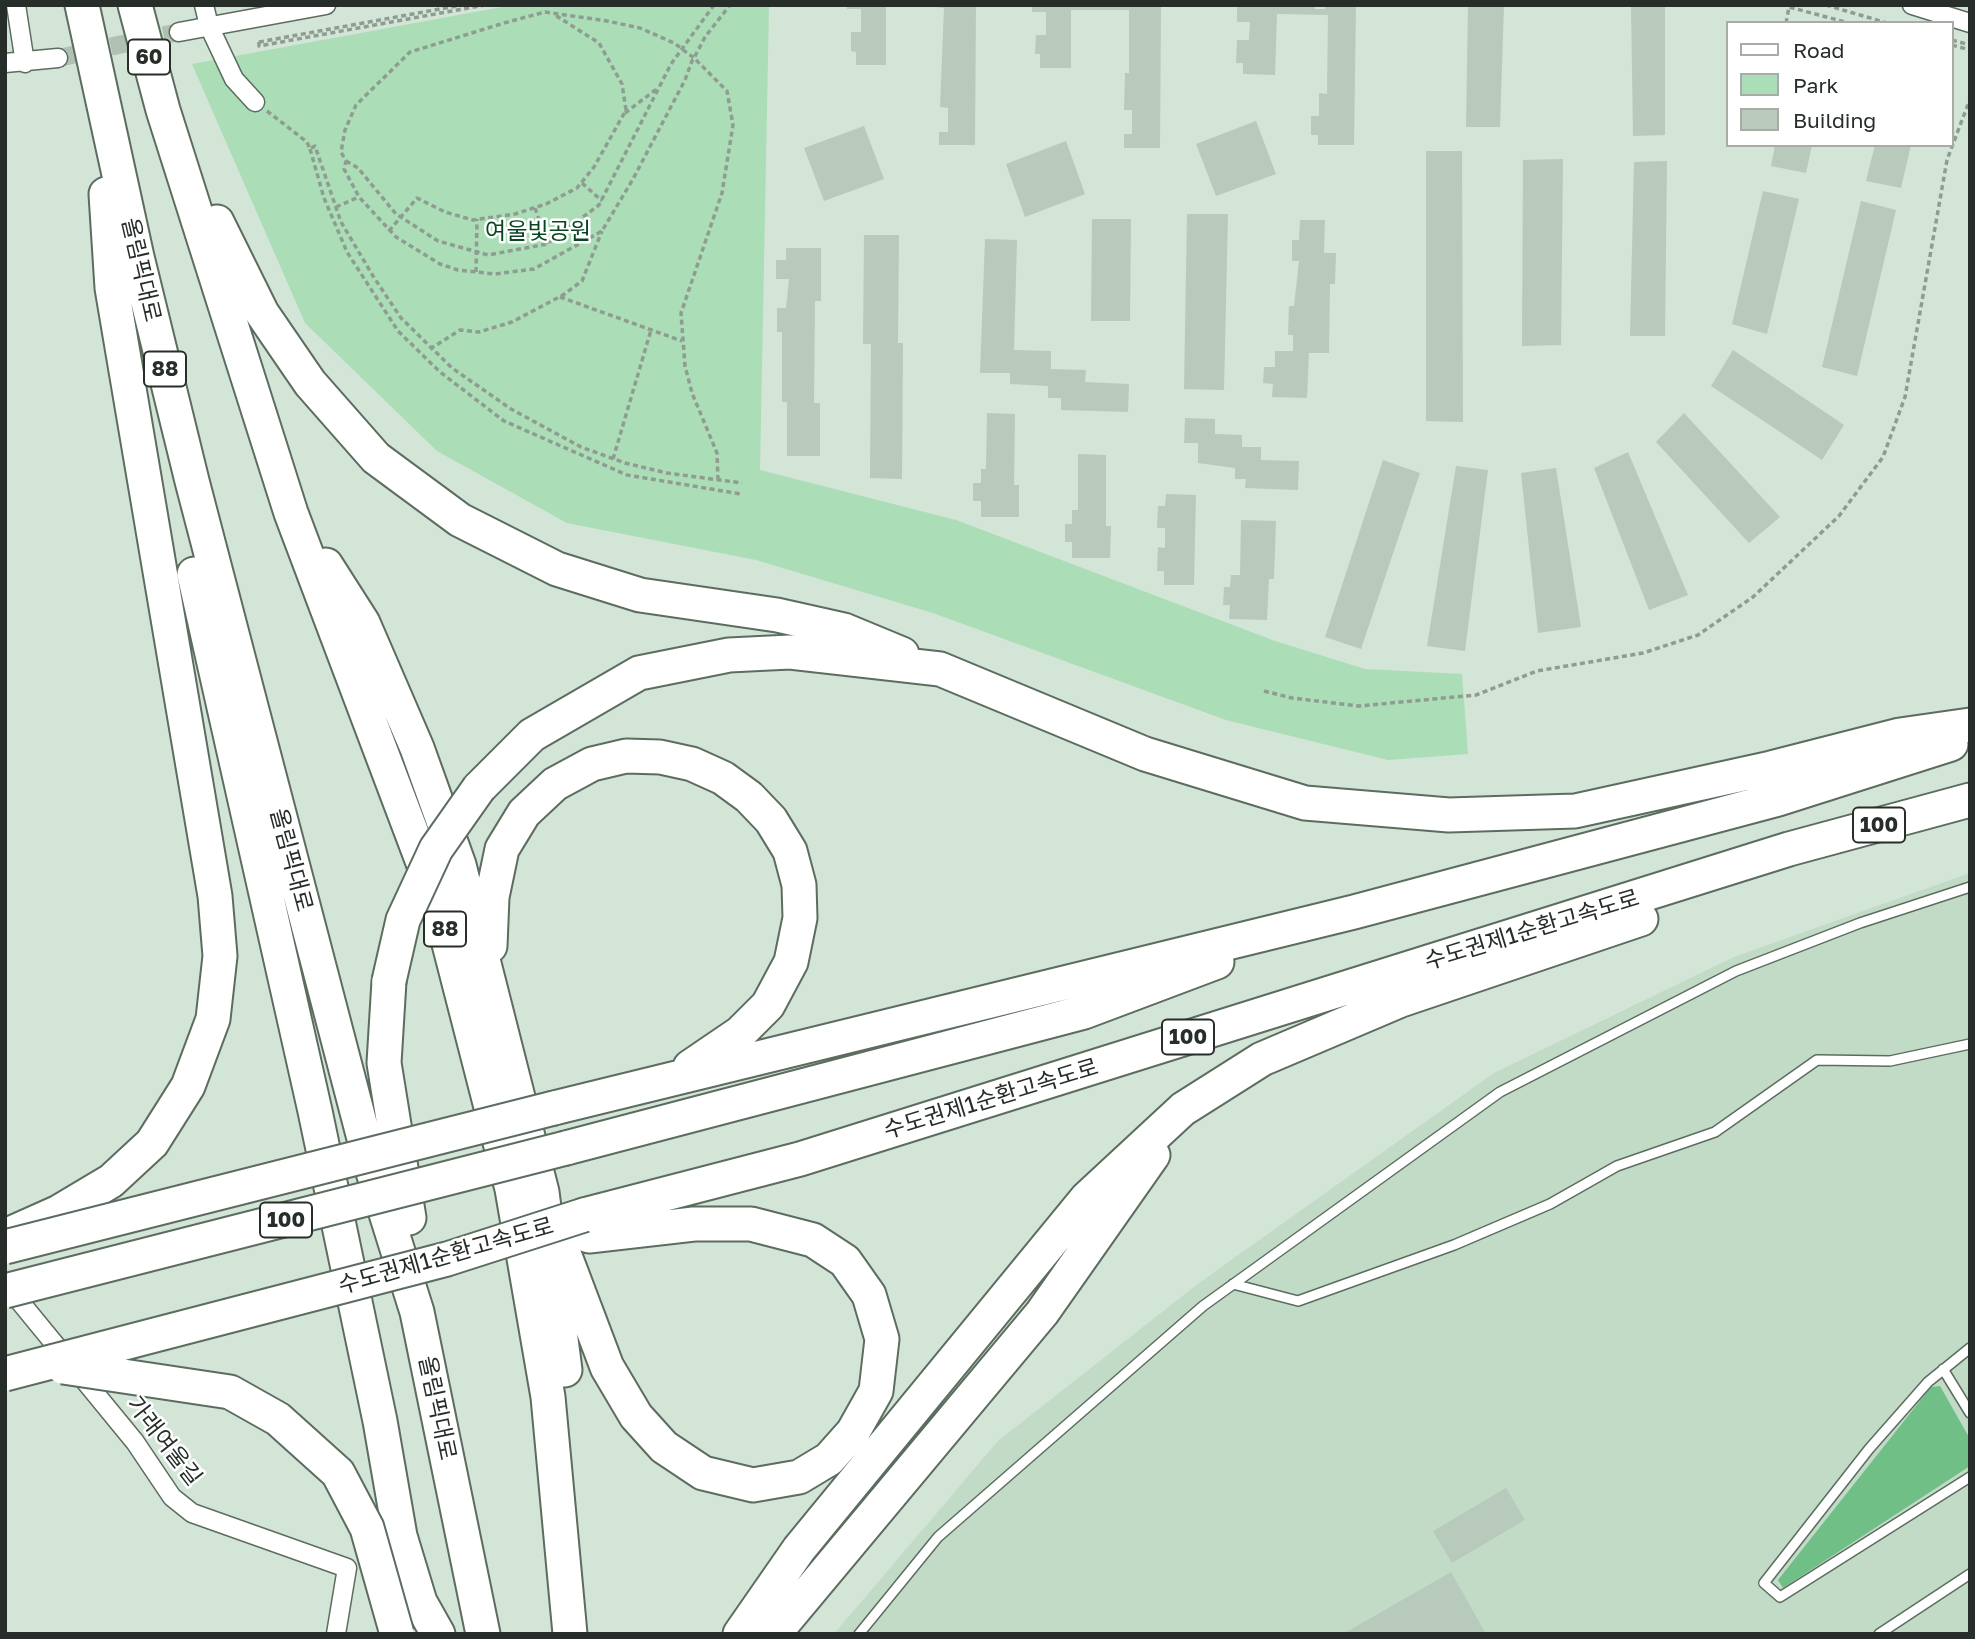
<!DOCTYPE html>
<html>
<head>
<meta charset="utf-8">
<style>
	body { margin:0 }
	#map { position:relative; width:1975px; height:1639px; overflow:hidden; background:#d2e5d6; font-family:"Golos Text",sans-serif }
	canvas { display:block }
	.frame { position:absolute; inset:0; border:7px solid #272e29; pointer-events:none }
	.legend { position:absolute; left:1726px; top:21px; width:228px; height:126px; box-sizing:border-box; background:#fff; border:2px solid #a9aba9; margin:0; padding:9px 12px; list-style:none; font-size:21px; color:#272e29 }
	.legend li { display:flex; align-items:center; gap:14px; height:35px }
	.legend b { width:35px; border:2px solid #a9aba9 }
</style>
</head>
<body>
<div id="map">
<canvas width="1975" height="1639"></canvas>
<div class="frame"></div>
<ul class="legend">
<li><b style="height:9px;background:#fff"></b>Road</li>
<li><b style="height:19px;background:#abddb7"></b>Park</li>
<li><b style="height:19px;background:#b8cabc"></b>Building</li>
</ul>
</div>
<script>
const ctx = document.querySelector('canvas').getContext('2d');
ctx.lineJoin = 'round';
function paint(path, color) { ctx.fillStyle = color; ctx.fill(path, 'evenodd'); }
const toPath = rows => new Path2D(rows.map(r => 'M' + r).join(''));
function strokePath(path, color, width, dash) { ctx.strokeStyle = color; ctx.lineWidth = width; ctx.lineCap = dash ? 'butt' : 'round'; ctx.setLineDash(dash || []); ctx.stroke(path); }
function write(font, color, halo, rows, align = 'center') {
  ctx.font = font + ' "Golos Text","Noto Sans KR",sans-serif'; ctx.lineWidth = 5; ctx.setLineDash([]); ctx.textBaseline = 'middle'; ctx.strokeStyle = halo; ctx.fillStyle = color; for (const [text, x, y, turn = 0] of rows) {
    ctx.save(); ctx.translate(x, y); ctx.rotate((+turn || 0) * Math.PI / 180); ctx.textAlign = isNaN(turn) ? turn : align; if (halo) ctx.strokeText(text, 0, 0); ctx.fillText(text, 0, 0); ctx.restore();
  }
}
const built = toPath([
	[1970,873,1970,1634,834,1634,998,1441,1199,1283,1494,1073,1734,957]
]);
const green = toPath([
	[513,5,769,5,760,470,956,520,1275,641,1365,669,1462,674,1468,754,1388,760,1226,720,933,613,756,560,567,523,437,451,305,323,192,64]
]);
const forest = toPath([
	[1940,1386,1970,1439,1970,1466,1783,1588,1778,1580,1931,1387]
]);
const building = toPath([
	[847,5,886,5,886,65,856,65,856,52,851,51,851,32,861,32,861,9,847,9],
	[916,5,976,5,975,145,939,145,939,132,948,132,948,108,940,107,944,8],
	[1032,5,1161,5,1160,148,1124,148,1124,134,1132,134,1132,110,1124,110,1125,73,1129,73,1129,10,1071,10,1071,68,1040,68,1040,54,1035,54,1036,35,1046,35,1046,12,1032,12],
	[1237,5,1315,5,1315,9,1325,9,1325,5,1356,5,1354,145,1318,145,1318,135,1311,135,1311,116,1319,116,1319,93,1327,94,1328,15,1277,14,1275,75,1243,74,1243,63,1236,63,1237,40,1249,40,1250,22,1237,22],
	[1468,5,1504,5,1500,127,1466,127],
	[1631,5,1665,5,1665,135,1633,136],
	[1256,121,1276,174,1216,196,1196,144],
	[864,126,884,179,824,201,804,148],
	[1066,141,1085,194,1025,217,1006,164],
	[1775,145,1812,145,1806,173,1771,166],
	[1875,145,1911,145,1901,188,1866,181],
	[1426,151,1462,151,1463,422,1426,421],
	[1563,159,1561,345,1522,346,1523,160],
	[1667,161,1665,336,1630,336,1634,162],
	[1763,191,1799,199,1767,334,1732,324],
	[1861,201,1896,210,1857,376,1822,367],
	[1187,214,1228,214,1224,390,1184,389],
	[1092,219,1131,219,1130,321,1091,321],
	[1300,220,1325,220,1324,253,1336,253,1335,284,1330,284,1329,353,1309,353,1307,398,1272,397,1273,384,1263,383,1264,367,1275,367,1275,351,1293,351,1293,335,1288,335,1289,306,1294,306,1299,261,1292,261,1292,240,1299,240],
	[864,235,899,235,898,343,903,343,902,479,870,478,871,344,863,344],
	[985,239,1017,240,1014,350,1051,351,1051,369,1086,370,1085,382,1129,384,1128,412,1061,410,1061,398,1048,398,1048,386,1010,384,1010,373,980,373],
	[786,248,821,248,821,301,815,301,814,403,820,403,820,456,787,456,787,402,782,402,782,332,777,332,777,308,786,308,789,279,776,279,776,260,786,260],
	[1733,350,1844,425,1822,460,1711,386],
	[987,413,1015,414,1014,485,1019,485,1019,517,981,517,981,501,973,501,973,483,981,483,981,469,986,469],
	[1684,413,1780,517,1749,543,1656,442],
	[1185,418,1215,419,1215,434,1242,435,1242,447,1261,447,1261,460,1299,461,1298,490,1245,488,1246,479,1235,479,1235,468,1198,463,1198,443,1184,443],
	[1628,452,1688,595,1649,610,1594,468],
	[1078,454,1106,455,1106,526,1111,526,1110,558,1072,558,1072,542,1065,542,1065,524,1072,524,1072,510,1078,510],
	[1383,460,1420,473,1361,649,1325,637],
	[1456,466,1488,470,1465,651,1427,646],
	[1556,468,1581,627,1538,633,1521,473],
	[1166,494,1196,495,1194,585,1164,585,1164,571,1157,571,1158,547,1165,548,1165,528,1157,528,1158,506,1165,506],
	[1241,520,1276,521,1274,579,1269,579,1267,620,1229,619,1230,605,1223,605,1224,587,1230,587,1231,575,1240,575],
	[1506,1488,1525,1520,1452,1563,1433,1531],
	[1451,1572,1486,1634,1343,1634]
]);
const streetTunnel = toPath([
	[58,58,179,32]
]);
const path = toPath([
	[1826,5,1887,23],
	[1786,23,1789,7,1849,23],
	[1952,40,1970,45],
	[259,42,259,46,485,5],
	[259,42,462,5],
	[1952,45,1970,50],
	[267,111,307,142,310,149,315,146,341,222,373,276,401,318,452,368,511,409,581,447,625,463,667,473,742,483],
	[625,113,658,88],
	[310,149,324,198,347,252,398,331,440,372,504,421,627,475,741,494],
	[346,161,358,168,396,214,438,241,488,255,547,244,599,205,671,64,714,5],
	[582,183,602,201],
	[336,207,359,197],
	[535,208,547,244],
	[389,231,417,198,445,212,473,220,515,214,546,204,577,188,594,167,626,110,622,84,599,43,555,15],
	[476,272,477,219],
	[560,297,682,341],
	[430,349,460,330,479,332,512,322,563,295,582,281,602,231],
	[613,459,651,330],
	[718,480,717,453,692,393,685,366,681,313,722,193,733,125,727,91,694,58,674,43,640,28,607,21,545,12,504,23,410,52,356,105,345,130,341,152,346,161,344,169,359,197,396,237,440,264,458,270,495,274,534,269,602,231,633,179,685,80,692,61,694,58,705,37,730,5],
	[1264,691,1292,698,1359,706,1476,695,1537,671,1643,653,1698,635,1753,597,1839,516,1883,457,1905,397,1947,160,1970,99]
]);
const lane = toPath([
	[1233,1284,1298,1301,1454,1245,1550,1204,1617,1166,1715,1132,1817,1060,1890,1061,1970,1044],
	[1970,1348,1928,1382,1869,1449,1764,1583,1780,1597,1970,1477],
	[1943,1369,1970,1413],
	[859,1634,938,1537,1203,1306,1500,1092,1736,971,1860,923,1970,887],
	[1879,1634,1970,1574]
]);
const street = toPath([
	[16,5,25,63],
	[204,5,209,26,234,79,255,102],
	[1912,5,1970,23],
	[179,32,326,5],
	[5,63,58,58],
	[7,1286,135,1442,172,1497,192,1513,347,1568,336,1634]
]);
const highway = toPath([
	[82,5,137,257,192,481,372,1169,417,1312,483,1634],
	[135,5,163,110,291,513,439,905,512,1189,548,1397,570,1634],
	[217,222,262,313,310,383,376,458,460,520,557,569,640,595,777,615,844,630,902,654],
	[326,565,363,623,417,748,459,865,542,1192,565,1370],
	[194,574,315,1111,380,1421,400,1536,420,1602,438,1634],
	[479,788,532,735,639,673,729,655,790,652,940,669,1145,754,1305,803,1449,815,1575,811,1771,768,1900,735,1970,725],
	[490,946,492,897,502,849,524,813,555,784,592,764,626,756,660,757,692,764,723,778,749,797,771,820,790,851,799,885,800,918,791,962,768,1005,740,1033,690,1067],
	[389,981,384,1063,409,1218],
	[554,1108,1354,912,1778,799,1951,744],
	[566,1148,1084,1012,1217,962],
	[584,1215,800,1159,1789,849,1970,800],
	[5,1236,59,1212,111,1181,152,1143,188,1086,213,1019,220,956,215,896,112,288,106,194],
	[562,1248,607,1367,636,1416,664,1447,703,1473,753,1485,799,1477,829,1459,853,1432,876,1391,882,1339,869,1295,845,1261,813,1240,751,1224,694,1224,589,1236],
	[740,1634,799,1549,1087,1198,1183,1109,1262,1059,1401,1000,1641,919],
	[774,1634,1042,1313,1153,1155]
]);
const highwayBridge = toPath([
	[389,981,403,920,436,849,479,788],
	[5,1247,554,1108],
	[5,1291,566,1148],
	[63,1367,230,1392,278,1419,338,1473,367,1528,397,1634],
	[5,1374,447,1259,584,1215]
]);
const shields = [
	[149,57,42],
	[165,369,42],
	[1879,825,52],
	[445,929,42],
	[1188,1037,52],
	[286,1220,52]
];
const shieldNames = [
	["60",149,57],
	["88",165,369],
	["100",1879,825],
	["88",445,929],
	["100",1188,1037],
	["100",286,1220]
];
const parkNames = [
	["여울빛공원",538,232]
];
const streetNames = [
	["올림픽대로",141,270,77],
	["올림픽대로",291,860,75],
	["수도권제1순환고속도로",1532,930,-17],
	["수도권제1순환고속도로",991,1099,-17],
	["수도권제1순환고속도로",446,1256,-16],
	["올림픽대로",437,1408,78],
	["가래여울길",164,1441,52]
];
paint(built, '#c1dbc7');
paint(green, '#abddb7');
paint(forest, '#70bf86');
paint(building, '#b8cabc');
strokePath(streetTunnel, '#b0c0b3', 18, [18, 9]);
strokePath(lane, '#5c6c5f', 12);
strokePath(street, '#5c6c5f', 21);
strokePath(highway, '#5c6c5f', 37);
strokePath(path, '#8e9c91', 3.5, [5, 3.5]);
strokePath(lane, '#fff', 9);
strokePath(street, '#fff', 18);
strokePath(highway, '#fff', 33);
strokePath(highwayBridge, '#5c6c5f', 37, []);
strokePath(highwayBridge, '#fff', 33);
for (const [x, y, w] of shields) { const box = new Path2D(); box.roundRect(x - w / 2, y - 17.5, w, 35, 5); ctx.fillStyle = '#fff'; ctx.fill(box); strokePath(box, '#272e29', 2); }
write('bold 21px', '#272e29', null, shieldNames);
write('23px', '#084621', '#fff', parkNames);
write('23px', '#272e29', '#fff', streetNames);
</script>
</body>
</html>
